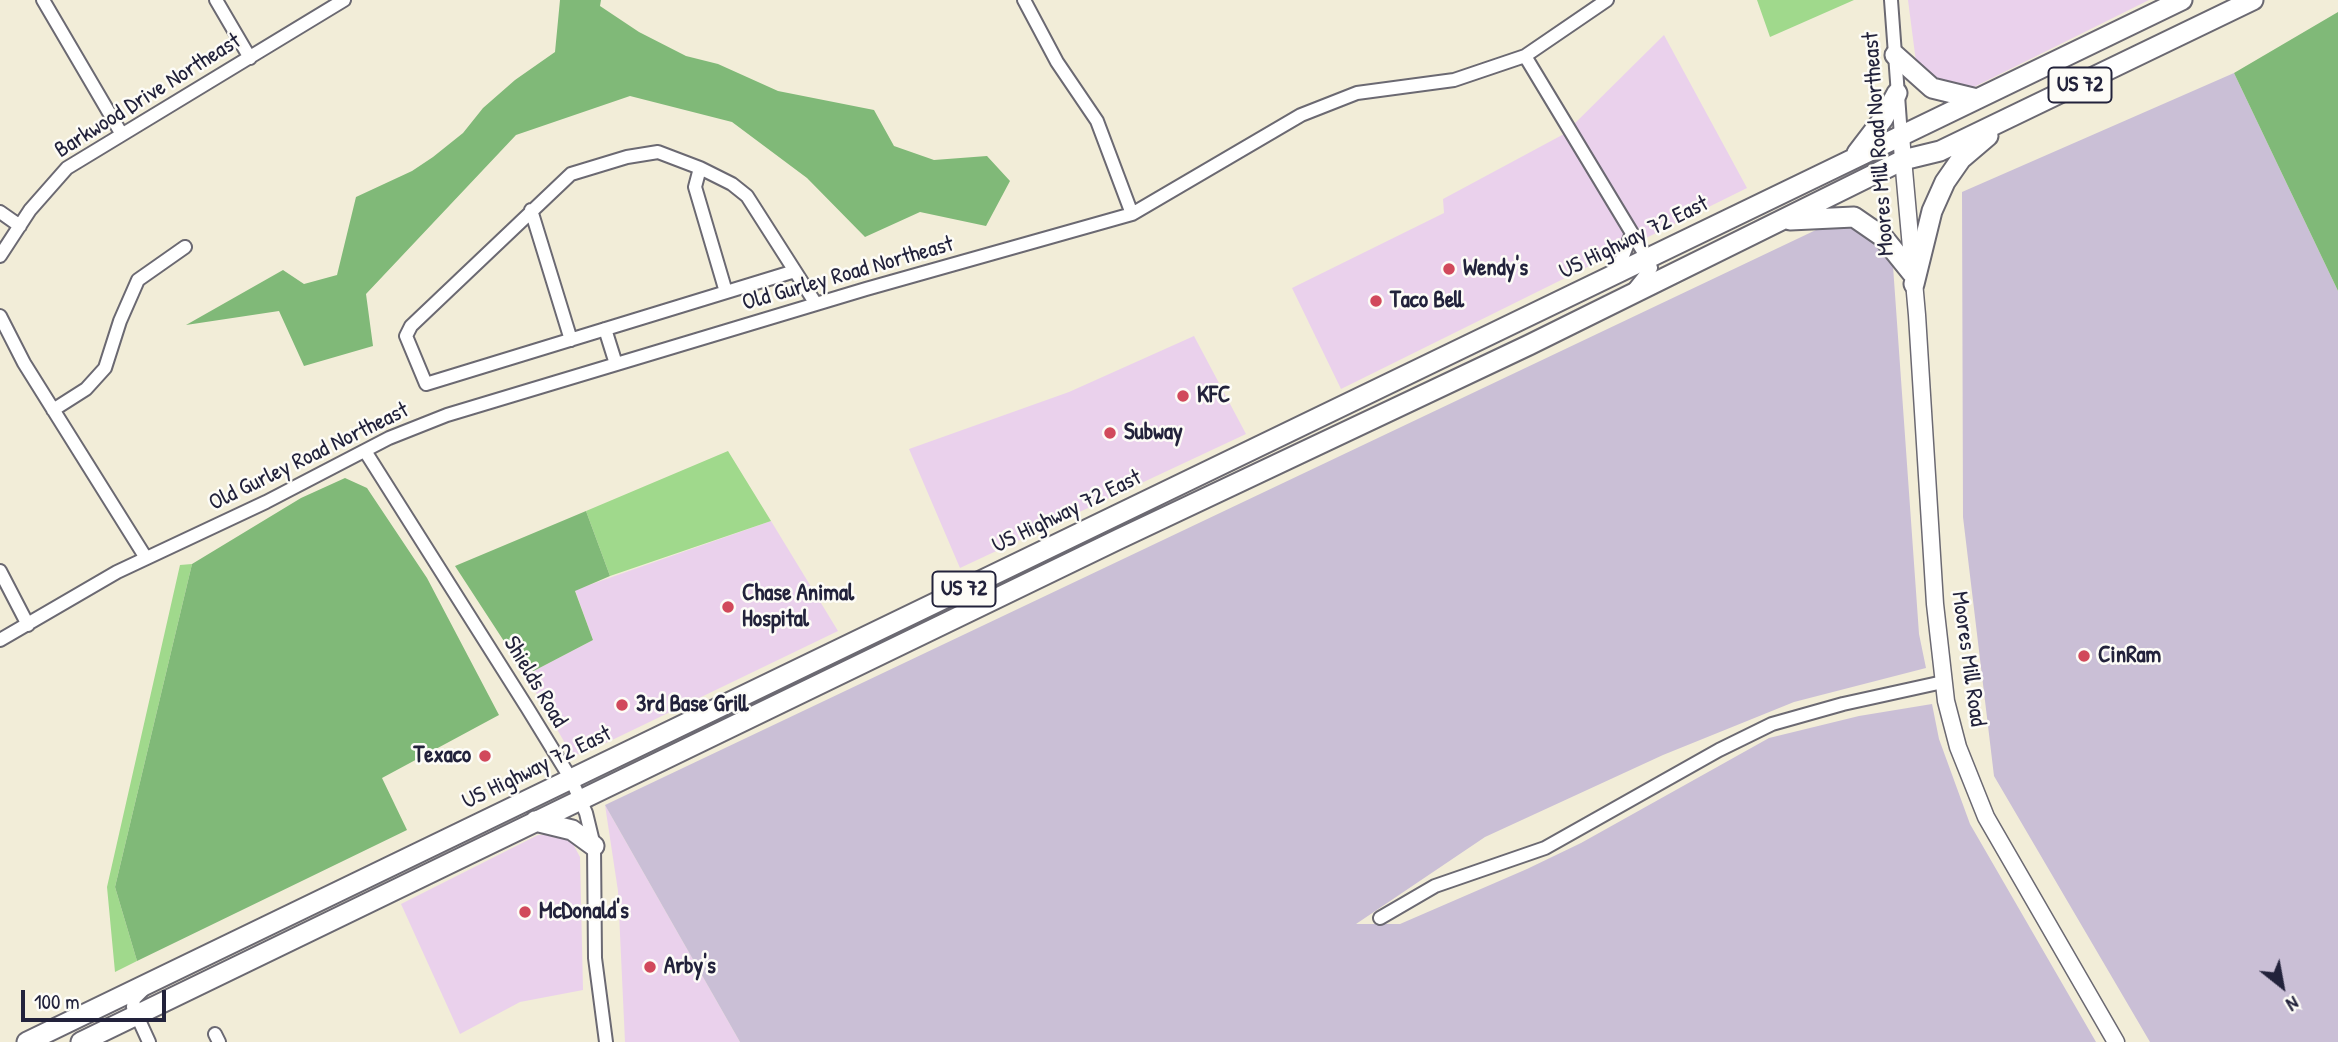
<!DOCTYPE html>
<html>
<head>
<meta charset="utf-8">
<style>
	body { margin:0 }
	#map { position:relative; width:2338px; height:1042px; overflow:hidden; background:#f2edd8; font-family:"Patrick Hand",sans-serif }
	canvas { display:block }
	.north { position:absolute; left:2247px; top:951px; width:70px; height:70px; -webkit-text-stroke:5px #fdfcf7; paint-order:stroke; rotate:149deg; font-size:19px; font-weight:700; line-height:28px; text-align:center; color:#22223b }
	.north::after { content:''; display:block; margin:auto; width:24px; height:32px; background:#22223b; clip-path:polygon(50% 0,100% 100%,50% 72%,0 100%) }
	.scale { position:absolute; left:21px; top:990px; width:145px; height:32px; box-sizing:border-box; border:4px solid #22223b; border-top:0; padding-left:9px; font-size:21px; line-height:24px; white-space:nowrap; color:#22223b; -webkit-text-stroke:5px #fdfcf7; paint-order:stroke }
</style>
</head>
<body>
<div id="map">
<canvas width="2338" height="1042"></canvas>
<div class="north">N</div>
<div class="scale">100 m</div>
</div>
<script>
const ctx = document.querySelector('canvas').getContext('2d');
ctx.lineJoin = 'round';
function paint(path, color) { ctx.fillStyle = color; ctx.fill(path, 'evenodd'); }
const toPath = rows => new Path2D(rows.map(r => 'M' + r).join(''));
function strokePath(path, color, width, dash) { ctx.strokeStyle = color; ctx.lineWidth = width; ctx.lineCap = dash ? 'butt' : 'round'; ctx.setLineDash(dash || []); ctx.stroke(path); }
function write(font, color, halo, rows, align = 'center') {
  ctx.font = font + ' "Patrick Hand",sans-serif'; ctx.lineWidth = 5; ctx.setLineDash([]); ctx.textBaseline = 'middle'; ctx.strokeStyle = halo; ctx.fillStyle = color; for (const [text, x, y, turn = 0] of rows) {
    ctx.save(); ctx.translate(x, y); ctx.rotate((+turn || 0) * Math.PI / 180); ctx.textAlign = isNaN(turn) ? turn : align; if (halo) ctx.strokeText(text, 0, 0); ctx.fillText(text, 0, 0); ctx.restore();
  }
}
const built = toPath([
	[1908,0,2149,0,1970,89,1938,88,1916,62],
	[1664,35,1747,188,1341,389,1292,288,1444,213,1443,199,1564,134],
	[1194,336,1246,434,960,568,909,449,1069,392],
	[771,521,838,631,581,755,570,752,526,675,593,640,575,590],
	[605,805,740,1042,625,1042,618,891],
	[557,834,572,842,580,857,583,990,520,1002,460,1034,401,904,538,835]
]);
const industrial = toPath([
	[2234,73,2338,291,2338,1042,2150,1042,1994,776,1963,517,1962,192],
	[1866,225,1893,266,1919,634,1926,668,1794,702,1663,755,1485,837,1356,924,1400,924,1527,869,1581,843,1769,738,1859,716,1932,704,1939,739,1970,824,2096,1042,740,1042,605,805,1818,229]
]);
const green = toPath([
	[1757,0,1854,0,1770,37],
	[728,451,771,521,610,576,586,511],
	[192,564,115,887,137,961,115,972,107,887,180,565]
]);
const forest = toPath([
	[560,0,601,0,600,6,639,32,686,56,718,64,778,91,874,110,894,146,934,160,987,156,1010,181,986,226,920,212,865,237,807,178,732,122,630,96,516,135,366,294,373,346,304,366,279,311,186,325,283,270,304,284,337,275,356,197,412,171,433,157,463,133,483,108,515,80,555,52],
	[2338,12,2338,291,2234,73],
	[345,478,367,488,427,578,499,715,382,778,407,830,137,961,115,887,192,564,301,498],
	[586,511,610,576,575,591,593,640,526,675,455,566]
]);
const minor = toPath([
	[43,0,121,133],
	[216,0,250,58],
	[1024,0,1057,62,1097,121,1132,214],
	[1891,0,1901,136],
	[1525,56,1647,258,1651,268,1635,288],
	[700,168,695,187,726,292],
	[531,210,571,340],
	[0,212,20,226],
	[0,256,30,210,67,168,344,0],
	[795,271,426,384,406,336,411,326,571,174,627,157,658,152,700,168,732,184,747,196,816,304],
	[1617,271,1632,233],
	[0,316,24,363,146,558],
	[605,329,616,364],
	[53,410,86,389,105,368,120,321,138,280,185,247],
	[365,451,528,709,571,779,586,813,594,846,595,958,606,1042],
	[0,571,28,625],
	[0,640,117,572,266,502,389,438,447,415,866,289,1132,214,1301,115,1357,93,1454,80,1525,56,1607,0],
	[1380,918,1435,886,1545,848,1719,750,1772,724,1843,704,1943,682],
	[143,990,134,999,133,1007,149,1042],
	[215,1034,219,1042]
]);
const major = toPath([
	[1901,136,1917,315,1935,604,1946,701,1958,747,1986,817,2116,1042]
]);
const highway = toPath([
	[1895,55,1932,88,1977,99],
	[1857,153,1883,119,1897,93],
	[1790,220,1854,217,1883,237,1912,273],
	[1914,284,1932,211,1945,182,1961,159,1988,136],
	[535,821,572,830,594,846],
	[27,1042,2182,0],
	[81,1042,1119,539,1529,345,1903,160,1940,151,2253,0]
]);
const markers = [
	[1449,269,7,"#d1495b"],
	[1376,301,7,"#d1495b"],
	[1183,396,7,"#d1495b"],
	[1110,433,7,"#d1495b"],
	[728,607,7,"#d1495b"],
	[2084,656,7,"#d1495b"],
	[622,705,7,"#d1495b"],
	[485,756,7,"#d1495b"],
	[525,912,7,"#d1495b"],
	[650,967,7,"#d1495b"]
];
const shields = [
	[2080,85,63],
	[964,589,63]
];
const shieldNames = [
	["US 72",2080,85],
	["US 72",964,589]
];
const streetNames = [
	["Barkwood Drive Northeast",148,96,-32],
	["Moores Mill Road Northeast",1879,144,-94],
	["US Highway 72 East",1634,238,-26],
	["Old Gurley Road Northeast",848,274,-16],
	["Old Gurley Road Northeast",309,457,-26],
	["US Highway 72 East",1067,512,-26],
	["Moores Mill Road",1968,659,82],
	["Shields Road",535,682,59],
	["US Highway 72 East",537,768,-26]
];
const poiNames = [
	["Wendy's",1463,269],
	["Taco Bell",1390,301],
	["KFC",1197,396],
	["Subway",1124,433],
	["Chase Animal",742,594],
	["Hospital",742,620],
	["CinRam",2098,656],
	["3rd Base Grill",636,705],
	["Texaco",471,756,"right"],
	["McDonald's",539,912],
	["Arby's",664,967]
];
paint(built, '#ead1ec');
paint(industrial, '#cabfd6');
paint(green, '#a0d98c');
paint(forest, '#80b978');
strokePath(minor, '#6b6972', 16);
strokePath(major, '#6b6972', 19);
strokePath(highway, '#6b6972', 23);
strokePath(minor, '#fff', 12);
strokePath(major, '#fff', 16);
strokePath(highway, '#fff', 19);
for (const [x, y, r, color] of markers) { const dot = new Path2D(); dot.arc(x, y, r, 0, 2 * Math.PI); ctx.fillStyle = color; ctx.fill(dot); strokePath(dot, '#fdfcf7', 2.5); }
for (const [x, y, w] of shields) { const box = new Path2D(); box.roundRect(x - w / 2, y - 17.5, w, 35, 5); ctx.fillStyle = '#fdfcf7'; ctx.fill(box); strokePath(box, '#22223b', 2); }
write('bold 21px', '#22223b', null, shieldNames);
write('23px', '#22223b', '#fdfcf7', streetNames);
write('bold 23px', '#22223b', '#fdfcf7', poiNames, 'left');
</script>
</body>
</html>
